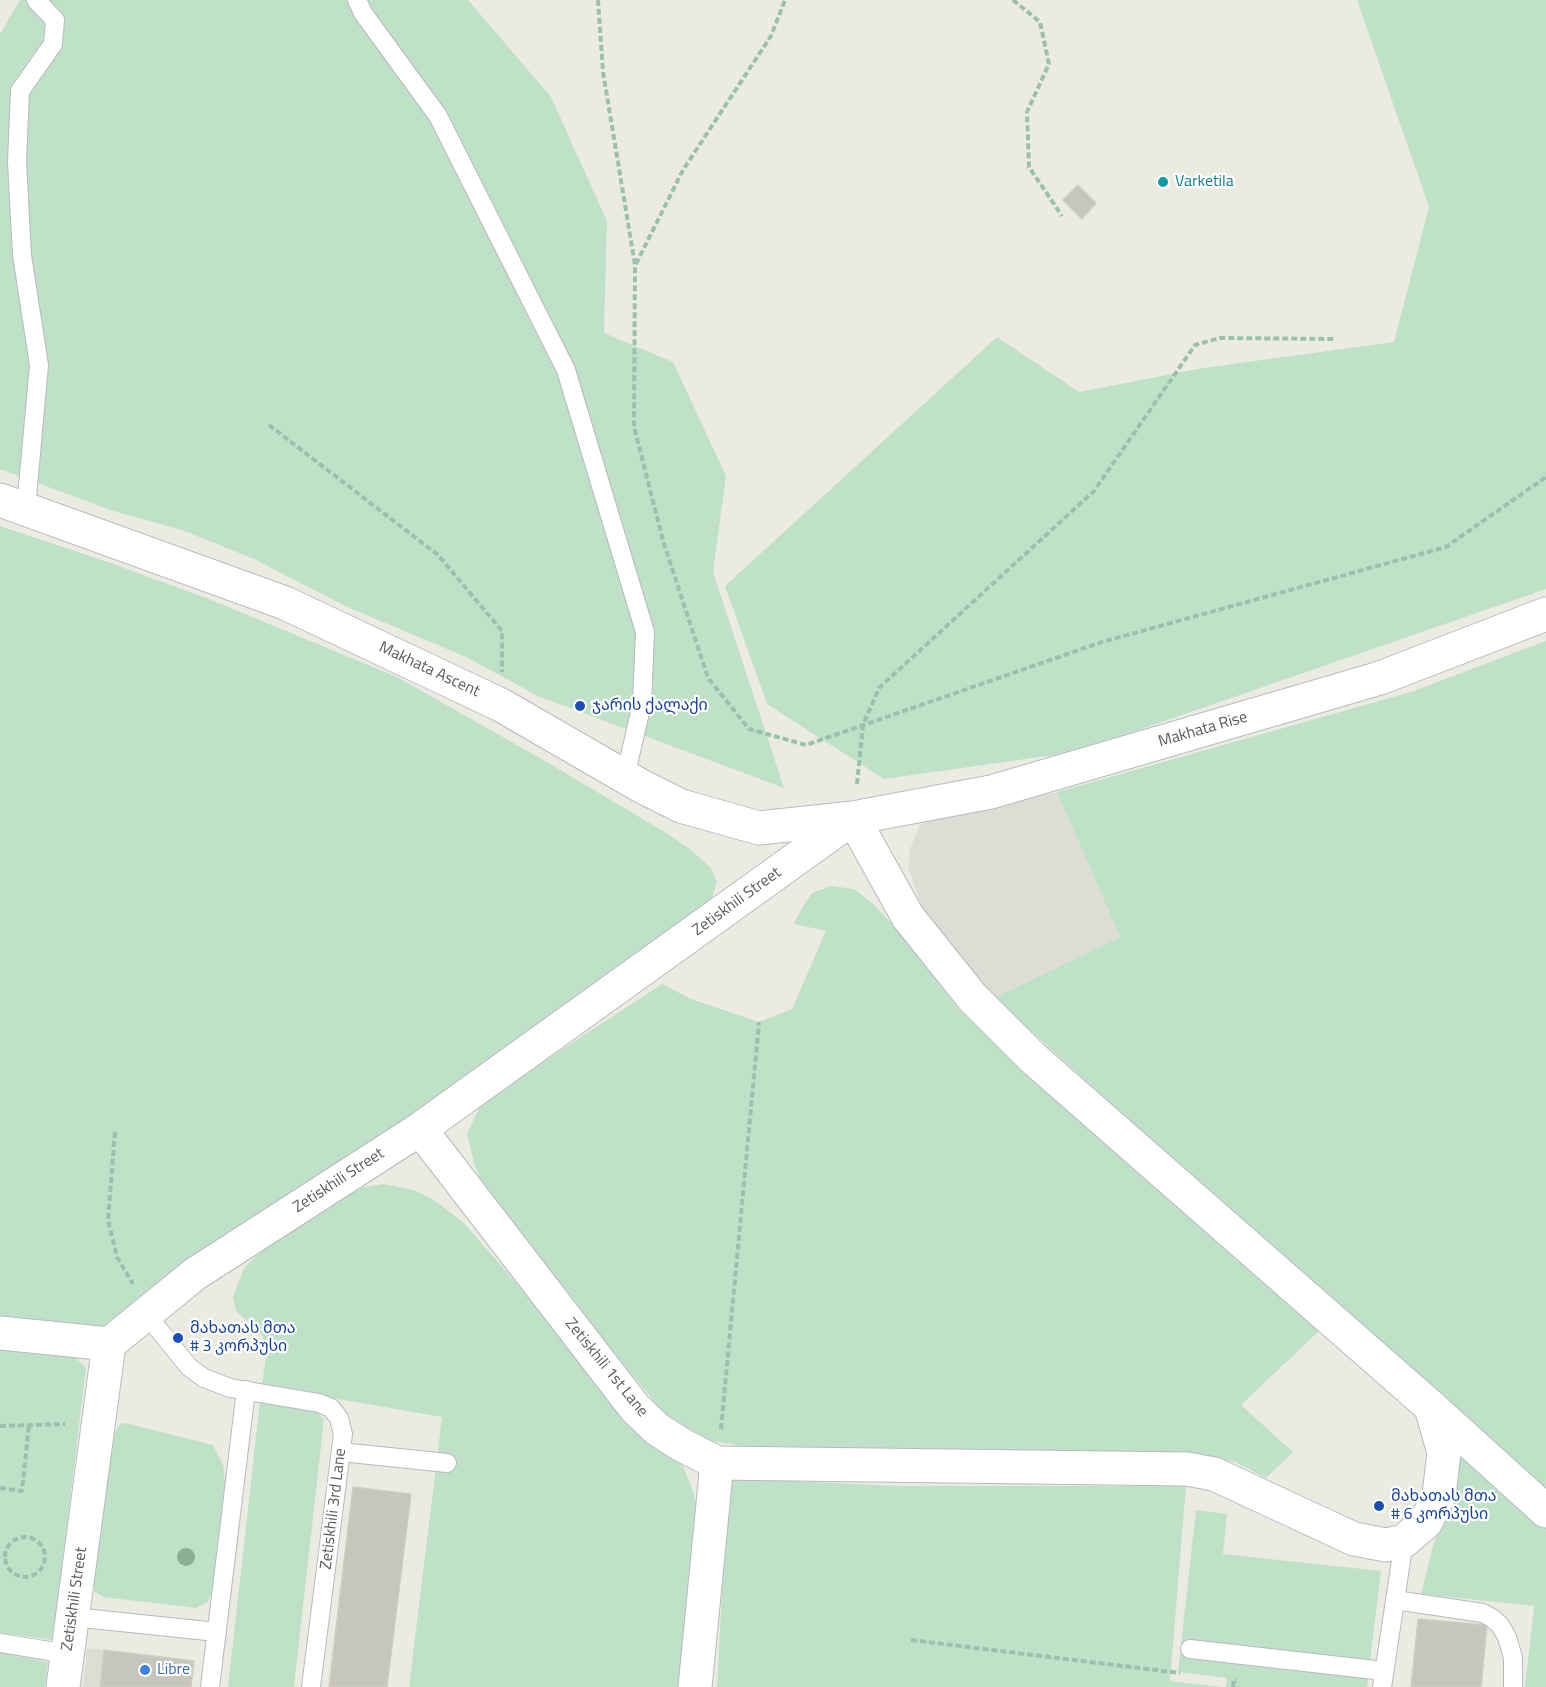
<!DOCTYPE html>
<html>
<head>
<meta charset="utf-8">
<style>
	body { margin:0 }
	canvas { display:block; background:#ebebe1 }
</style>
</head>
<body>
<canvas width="1546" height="1687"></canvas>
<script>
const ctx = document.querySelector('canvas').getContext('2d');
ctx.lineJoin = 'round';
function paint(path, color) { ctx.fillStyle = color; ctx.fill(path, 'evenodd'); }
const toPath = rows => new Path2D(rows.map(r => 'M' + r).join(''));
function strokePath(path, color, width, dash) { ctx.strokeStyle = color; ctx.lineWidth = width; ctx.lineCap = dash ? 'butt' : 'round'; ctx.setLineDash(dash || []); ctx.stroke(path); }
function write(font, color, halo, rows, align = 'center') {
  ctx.font = font + ' "Titillium Web","Noto Sans Georgian",sans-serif'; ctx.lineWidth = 4.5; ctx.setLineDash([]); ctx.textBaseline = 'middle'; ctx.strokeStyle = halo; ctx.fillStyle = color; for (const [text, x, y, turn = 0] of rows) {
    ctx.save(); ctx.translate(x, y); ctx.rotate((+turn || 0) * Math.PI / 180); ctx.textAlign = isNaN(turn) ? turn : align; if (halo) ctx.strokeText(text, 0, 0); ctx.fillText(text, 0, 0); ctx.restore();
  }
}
const industrial = toPath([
	[1057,792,1120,937,994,998,928,924,908,867,910,849,920,825,946,811,995,806],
	[87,1648,104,1650,100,1687,83,1687]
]);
const green = toPath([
	[20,0,468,0,551,97,607,221,604,333,673,362,726,476,713,572,784,788,538,696,466,657,345,606,254,559,182,530,113,511,0,469,0,34],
	[1357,0,1546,0,1546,589,1075,752,884,779,767,704,725,586,997,337,1079,392,1203,368,1394,342,1429,207],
	[0,526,105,561,209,599,397,677,545,761,663,831,690,849,711,868,717,882,711,900,533,1028,250,1228,110,1325,93,1329,0,1319],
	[1546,641,1546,1494,994,998,1120,937,1057,792,1411,692],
	[831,886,854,889,870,901,894,926,959,1010,1320,1330,1241,1405,1293,1452,1266,1478,1235,1462,1200,1456,758,1448,711,1441,665,1415,486,1195,474,1163,467,1134,482,1102,662,984,691,999,759,1022,792,1009,826,931,794,924,802,908,812,893],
	[384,1184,413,1190,431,1198,463,1222,648,1434,683,1466,693,1491,699,1517,687,1687,409,1687,442,1417,262,1386,267,1348,262,1335,236,1311,233,1297,244,1268,264,1248,351,1189],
	[0,1347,75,1357,86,1368,53,1640,0,1633],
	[260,1401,316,1411,324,1419,294,1687,228,1687],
	[125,1423,213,1445,223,1465,225,1483,213,1591,207,1603,196,1608,103,1597,94,1591,92,1583,115,1432,120,1424],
	[1460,1449,1546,1527,1546,1687,1525,1687,1534,1606,1421,1594,1433,1546,1454,1492],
	[728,1478,898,1486,1186,1486,1170,1681,1223,1687,717,1687],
	[1196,1510,1227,1514,1223,1554,1381,1571,1367,1687,1226,1687,1227,1678,1178,1672],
	[0,1653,48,1662,45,1687,0,1687]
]);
const building = toPath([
	[1078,185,1096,203,1082,219,1063,200,1078,185],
	[353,1487,411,1494,387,1687,329,1687,353,1487],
	[1418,1619,1487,1625,1481,1687,1411,1687,1418,1619],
	[104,1650,194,1661,191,1687,100,1687,104,1650]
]);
const path = toPath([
	[598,0,603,72,635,265,634,427,664,544,708,678,749,729,806,745,1102,642,1446,547,1546,477],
	[1013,0,1040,22,1049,64,1027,112,1029,167,1062,216],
	[636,264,683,170,771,36,785,0],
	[269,425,438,555,502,631,502,672],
	[857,784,863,725,879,688,1094,491,1195,345,1220,338,1335,339],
	[115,1132,108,1220,117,1257,133,1284],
	[0,1426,65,1424],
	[721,1429,759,1022],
	[0,1488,22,1491,29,1425],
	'5 1557a20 20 0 1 1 40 0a20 20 0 1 1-40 0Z',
	[911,1640,1180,1673],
	[1233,1687,1234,1680,1237,1680]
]);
const lane = toPath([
	[357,0,363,13,438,116,566,370,645,632,642,704,625,777],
	[26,508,39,365,22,255,17,162,20,91,53,44,55,20,36,0],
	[146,1314,189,1367,204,1378,230,1388,319,1403,331,1408,339,1418,343,1434,311,1687],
	[341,1452,447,1463],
	[1395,1600,1483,1613,1492,1618,1500,1625,1507,1637,1513,1658,1513,1687],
	[73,1617,217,1632],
	[0,1643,68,1654],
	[1190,1649,1384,1671],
	[210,1687,246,1390],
	[1382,1687,1404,1541]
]);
const street = toPath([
	[420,1129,635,1408,657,1429,682,1445,717,1463,1187,1469,1214,1474,1354,1539,1386,1545,1404,1541,1426,1522,1439,1495,1444,1453,1431,1407],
	[0,1333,109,1344],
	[63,1687,109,1344,195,1274,420,1129,853,818,908,917,972,997,1033,1058,1431,1407,1546,1511],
	[695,1687,717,1463]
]);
const secondary = toPath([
	[0,500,285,603,501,705,641,786,681,806,759,828,853,818,991,792,1380,678,1546,614]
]);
const trees = [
	[186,1557]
];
const markers = [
	[1163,182,6,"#0f9aa8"],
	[580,706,6,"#1a4fb4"],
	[178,1338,6,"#1a4fb4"],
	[1379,1506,6,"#1a4fb4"],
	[145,1670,6,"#3f7fe0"]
];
const cultureNames = [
	["Varketila",1175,182]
];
const streetNames = [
	["Makhata Ascent",429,670,25],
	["Makhata Rise",1203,730,-16],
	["Zetiskhili Street",737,902,-36],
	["Zetiskhili Street",339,1181,-33],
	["Zetiskhili 1st Lane",606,1368,51],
	["Zetiskhili 3rd Lane",334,1509,-83],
	["Zetiskhili Street",75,1599,-82]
];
const transitNames = [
	["ჯარის ქალაქი",592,706],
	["მახათას მთა",190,1329],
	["# 3 კორპუსი",190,1347],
	["მახათას მთა",1391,1497],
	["# 6 კორპუსი",1391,1515]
];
const shopNames = [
	["Libre",157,1670]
];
paint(industrial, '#ddddd6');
paint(green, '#bfe1c8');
paint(building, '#c7c6be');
strokePath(building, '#cfcec0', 1.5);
strokePath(lane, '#b9b9bf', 20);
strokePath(street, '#b9b9bf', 35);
strokePath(secondary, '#babbc2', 35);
strokePath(path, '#99c1ae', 4, [6, 3]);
strokePath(lane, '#fff', 18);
strokePath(street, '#fff', 33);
strokePath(secondary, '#fff', 33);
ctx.fillStyle = '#8ab091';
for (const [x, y] of trees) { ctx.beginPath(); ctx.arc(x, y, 9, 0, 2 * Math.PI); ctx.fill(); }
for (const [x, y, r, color] of markers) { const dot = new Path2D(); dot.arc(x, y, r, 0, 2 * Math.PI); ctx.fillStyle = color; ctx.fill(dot); strokePath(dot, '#fff', 2); }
write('16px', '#0d838f', '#fff', cultureNames, 'left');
write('16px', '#5a5b61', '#fff', streetNames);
write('16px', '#164399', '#fff', transitNames, 'left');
write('16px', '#366cbe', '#fff', shopNames, 'left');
</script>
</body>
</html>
